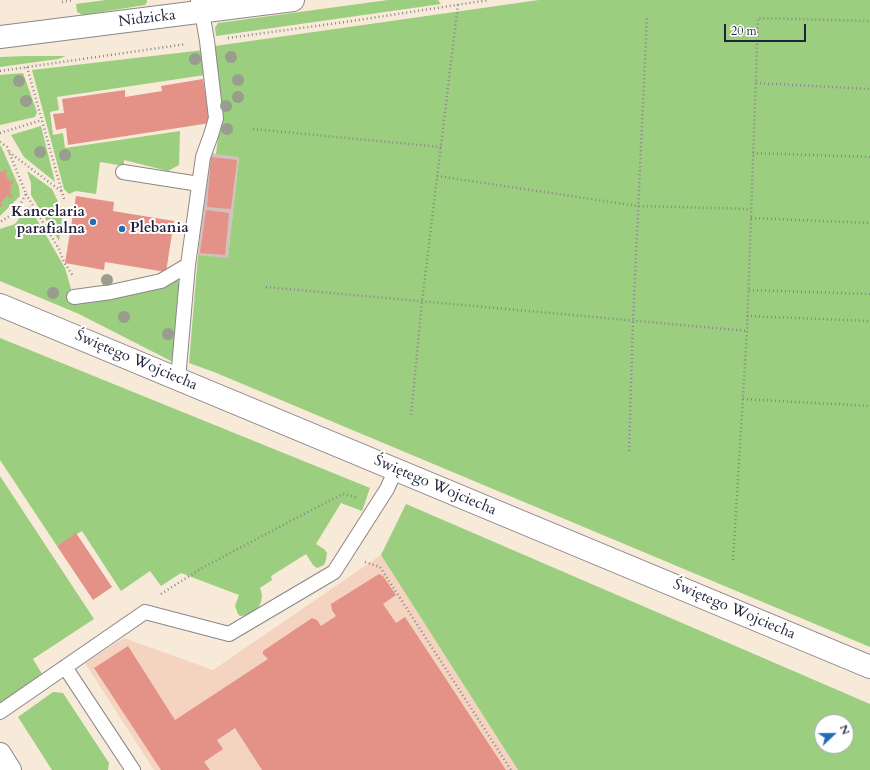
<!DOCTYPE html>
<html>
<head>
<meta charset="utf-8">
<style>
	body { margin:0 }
	#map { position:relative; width:870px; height:770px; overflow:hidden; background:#f7ead8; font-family:Cardo,serif }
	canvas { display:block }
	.north { position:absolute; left:814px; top:714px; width:40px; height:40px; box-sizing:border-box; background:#fff; border:1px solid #a7a7b1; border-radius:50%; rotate:68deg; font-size:11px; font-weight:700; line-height:16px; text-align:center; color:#22223b }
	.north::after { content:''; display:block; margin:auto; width:14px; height:18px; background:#1f6fb2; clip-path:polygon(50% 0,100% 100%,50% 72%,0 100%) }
	.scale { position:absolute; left:724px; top:24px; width:82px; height:18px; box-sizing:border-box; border:2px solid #22223b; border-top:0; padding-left:5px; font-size:12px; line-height:14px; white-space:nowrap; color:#22223b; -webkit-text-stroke:3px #fff; paint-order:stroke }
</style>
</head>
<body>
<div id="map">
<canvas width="870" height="770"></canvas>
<div class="north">N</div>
<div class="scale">20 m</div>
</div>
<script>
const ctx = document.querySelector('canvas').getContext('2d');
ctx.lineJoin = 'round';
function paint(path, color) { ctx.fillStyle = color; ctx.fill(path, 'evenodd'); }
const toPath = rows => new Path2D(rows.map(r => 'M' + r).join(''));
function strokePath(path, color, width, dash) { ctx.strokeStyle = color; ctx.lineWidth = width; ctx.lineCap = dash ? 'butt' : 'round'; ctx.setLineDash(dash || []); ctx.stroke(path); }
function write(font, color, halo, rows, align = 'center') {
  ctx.font = font + ' Cardo,serif'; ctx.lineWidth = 4; ctx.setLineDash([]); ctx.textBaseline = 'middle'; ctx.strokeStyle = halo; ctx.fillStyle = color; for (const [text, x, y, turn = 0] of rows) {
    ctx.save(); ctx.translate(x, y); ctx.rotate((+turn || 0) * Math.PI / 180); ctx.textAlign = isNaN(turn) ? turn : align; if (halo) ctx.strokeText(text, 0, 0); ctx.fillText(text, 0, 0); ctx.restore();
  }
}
const built = toPath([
	[381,555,518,770,154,770,85,663,124,638,213,670]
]);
const industrial = toPath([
	[209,153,239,156,228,259,198,255]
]);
const green = toPath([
	[106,0,147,0,147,2,145,5,83,15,77,12,76,4],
	[388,0,438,0,441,4,216,36,215,28,218,23],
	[539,0,870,0,870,647,214,372,189,363,198,255,228,258,239,157,216,154,220,122,215,46],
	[204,50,205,75,57,97,59,110,50,112,53,135,63,133,65,148,180,131,179,165,168,171,124,160,124,166,100,162,96,194,76,191,69,194,64,189,32,70],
	[27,56,66,56,58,59,0,67,0,57],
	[23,73,37,112,35,117,0,125,0,75],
	[41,126,55,182,24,157,11,135],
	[0,146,1,146,19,187,20,196,0,216],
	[27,171,52,189,63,212,59,241,31,195,31,183],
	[29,206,65,268,75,303,176,280,179,281,182,286,173,362,79,314,0,281,0,229,15,224],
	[0,338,370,488,362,511,341,503,316,544,324,549,327,553,326,560,324,565,317,568,313,565,306,554,271,576,272,580,260,588,262,595,261,602,258,608,250,615,240,616,238,614,235,606,239,595,181,573,161,586,150,571,121,591,82,531,57,546,0,460],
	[0,476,94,619,33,659,42,674,0,703],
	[406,504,870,704,870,770,518,770,381,555],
	[822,722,846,722,846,746,822,746],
	[53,692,63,693,109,763,108,770,52,770,18,717]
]);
const building = toPath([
	[203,79,210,123,68,145,66,128,56,130,53,114,64,113,62,99,125,90,125,97,162,91,161,86],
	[211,157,237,160,231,209,207,207],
	[5,169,7,171,5,174,10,182,13,180,14,182,11,184,10,194,13,196,10,198,8,195,1,202,2,206,0,207,0,172,3,172],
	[76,196,114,202,113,211,174,221,166,272,105,262,104,270,65,263],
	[206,210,229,213,225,255,200,253],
	[76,533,112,587,93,600,57,546],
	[379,574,383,576,396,595,383,604,396,623,405,617,506,770,262,770,235,728,217,740,223,749,204,762,210,770,161,770,94,668,128,646,175,720,268,659,263,654,263,651,312,618,317,620,321,626,336,616,332,610,331,604]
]);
const path = toPath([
	[62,2,73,0],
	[228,38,345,22,489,0],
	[27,67,64,199],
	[0,71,186,44],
	[756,83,870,89],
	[253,129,441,147],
	[0,133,42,120],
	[0,142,7,147,26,194,20,205,11,215,0,222],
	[9,152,61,191],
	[753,153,870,157],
	[437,176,638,206,751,209],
	[26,194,59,249,64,262,73,276],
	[751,218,870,223],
	[266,287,747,331],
	[749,290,870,294],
	[747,316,870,321],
	[743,399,870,406],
	[411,415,422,302,458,4],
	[629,451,633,321,647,16],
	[733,560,747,331,758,18,870,21],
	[365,562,380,567,511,770],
	[161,594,202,568,317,507,343,494,356,497]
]);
const service = toPath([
	[123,172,199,184],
	[74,297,111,292,161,281,188,265],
	[178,379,188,265,203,157,211,135,216,118,207,41,202,12,198,0],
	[65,667,133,770],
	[0,712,145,612,229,634,334,572,387,489,396,469]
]);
const minor = toPath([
	[0,305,870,667],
	[0,754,10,770]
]);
const tertiary = toPath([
	[0,37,293,0]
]);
const trees = [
	[231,57],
	[195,59],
	[238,80],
	[19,81],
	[238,97],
	[26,101],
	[226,106],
	[227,129],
	[40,152],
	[65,155],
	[107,280],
	[53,293],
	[124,317],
	[168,334]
];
const markers = [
	[93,222,4,"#1f6fb2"],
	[122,229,4,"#1f6fb2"]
];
const streetNames = [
	["Nidzicka",147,19,-7],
	["Świętego Wojciecha",136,361,23],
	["Świętego Wojciecha",435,486,23],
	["Świętego Wojciecha",734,610,23]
];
const poiNames = [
	["Kancelaria",85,213],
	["parafialna",85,230],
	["Plebania",130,229,"left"]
];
paint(built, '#f5d3c1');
paint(industrial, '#d1c0bc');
paint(green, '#9bce7e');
paint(building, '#e49287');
strokePath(service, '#8c868a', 16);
strokePath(minor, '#8c868a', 24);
strokePath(tertiary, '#8c868a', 24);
strokePath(path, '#8c868a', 2.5, [1, 3]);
strokePath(service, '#fff', 14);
strokePath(minor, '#fff', 22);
strokePath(tertiary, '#fff', 22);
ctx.fillStyle = '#999d8e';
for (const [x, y] of trees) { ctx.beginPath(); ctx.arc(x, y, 6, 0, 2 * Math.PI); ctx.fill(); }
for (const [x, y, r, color] of markers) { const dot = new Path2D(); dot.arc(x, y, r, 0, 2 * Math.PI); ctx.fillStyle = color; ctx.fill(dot); strokePath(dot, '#fff', 1.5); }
write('15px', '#22223b', '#fff', streetNames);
write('bold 15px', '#22223b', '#fff', poiNames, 'right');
</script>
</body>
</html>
